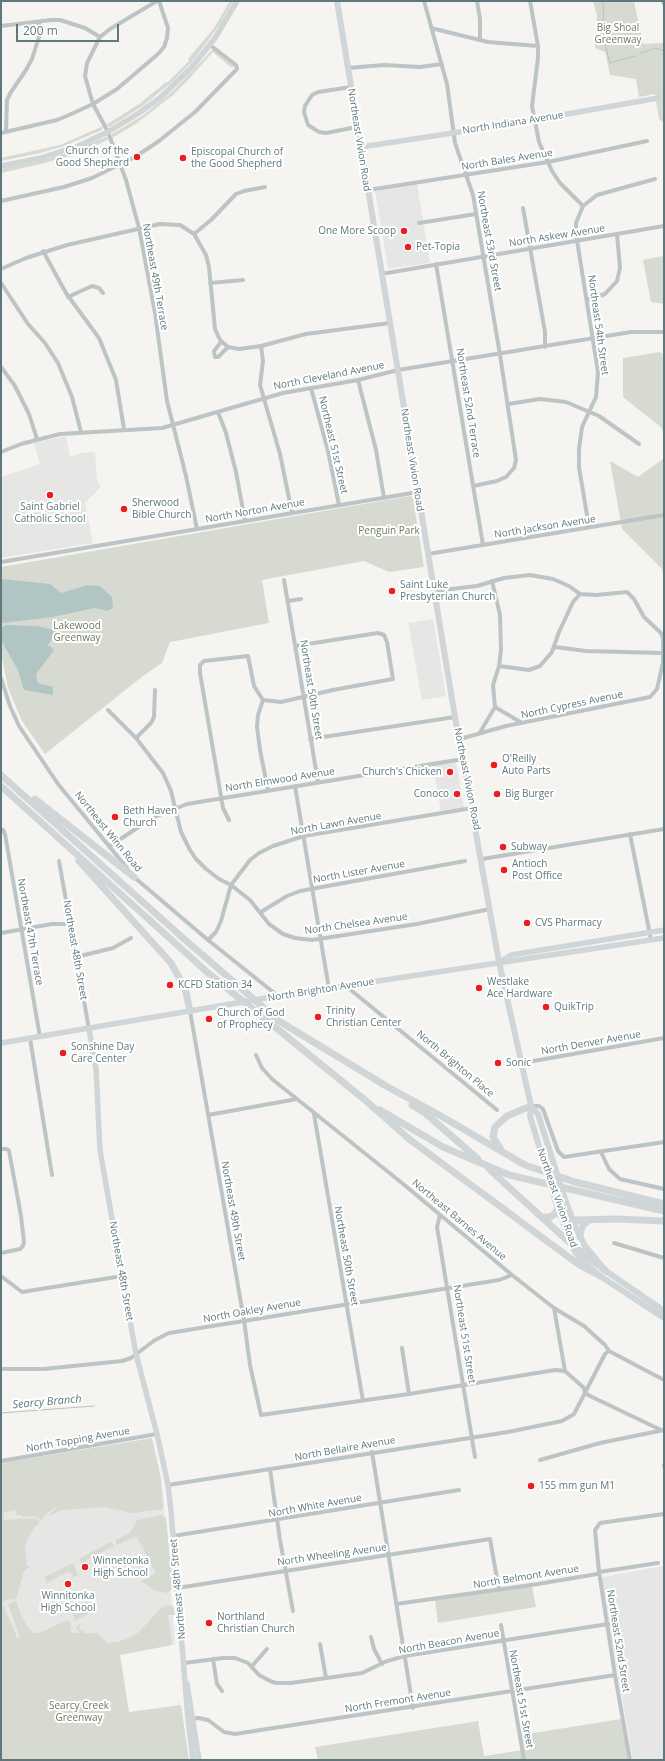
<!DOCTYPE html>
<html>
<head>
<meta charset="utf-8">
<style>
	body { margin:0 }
	#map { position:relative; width:665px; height:1761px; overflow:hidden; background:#f5f4f1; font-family:"Open Sans",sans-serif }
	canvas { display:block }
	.frame { position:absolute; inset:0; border:2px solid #5f787d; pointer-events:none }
	.scale { position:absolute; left:16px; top:24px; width:103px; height:18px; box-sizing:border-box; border:2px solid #5f787d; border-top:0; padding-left:5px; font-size:12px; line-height:14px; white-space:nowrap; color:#5f787d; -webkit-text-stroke:3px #fff; paint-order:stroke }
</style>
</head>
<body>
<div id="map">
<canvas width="665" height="1761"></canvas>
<div class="frame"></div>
<div class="scale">200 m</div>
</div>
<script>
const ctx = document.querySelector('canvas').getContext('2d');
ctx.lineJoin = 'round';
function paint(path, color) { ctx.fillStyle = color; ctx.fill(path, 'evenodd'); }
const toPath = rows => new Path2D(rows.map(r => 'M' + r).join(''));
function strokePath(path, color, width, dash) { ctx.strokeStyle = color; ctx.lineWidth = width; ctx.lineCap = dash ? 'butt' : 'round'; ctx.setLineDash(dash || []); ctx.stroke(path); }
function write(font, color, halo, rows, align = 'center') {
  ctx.font = font + ' "Open Sans",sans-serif'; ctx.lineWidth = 4; ctx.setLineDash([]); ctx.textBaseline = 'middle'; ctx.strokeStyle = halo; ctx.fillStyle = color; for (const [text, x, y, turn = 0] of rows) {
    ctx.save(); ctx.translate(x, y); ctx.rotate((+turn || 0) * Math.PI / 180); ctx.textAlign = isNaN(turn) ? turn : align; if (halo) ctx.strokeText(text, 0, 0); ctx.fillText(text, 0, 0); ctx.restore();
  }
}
const built = toPath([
	[417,183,430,263,388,269,375,191],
	[66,436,70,457,81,453,95,452,97,480,101,487,85,503,93,543,1,558,1,477,40,464,34,443],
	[433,619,446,696,422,700,408,623],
	[456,761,464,808,441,811,433,765],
	[152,1439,163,1493,175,1644,1,1678,1,1463],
	[664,1566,664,1760,633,1760,601,1580,603,1577]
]);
const green = toPath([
	[230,1,233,1,220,24,207,42,191,63,172,82,144,105,110,127,107,126,106,125,139,104,166,82,167,83,189,61,188,59,214,28],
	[593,1,634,1,643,44,664,43,664,123,659,119,655,94,639,97,636,79,610,75,605,52,595,48,597,15],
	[213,49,234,66,232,68,213,52,189,79,172,96,134,125,112,138,112,134,142,116,173,91],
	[103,126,102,130,64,146,40,153,1,161,1,158,60,145],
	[106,137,109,139,83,152,45,163,1,173,1,169,58,156],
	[664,256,664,304,651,302,643,260],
	[660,352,664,355,664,441,662,428,623,397,623,358],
	[664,458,664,576,662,569,622,529,610,461,638,477],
	[410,496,413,498,424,567,389,572,364,561,262,580,269,623,170,642,162,663,143,676,45,754,22,721,8,688,1,653,1,567],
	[152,1438,161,1478,163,1509,132,1513,105,1507,61,1510,49,1516,58,1506,47,1513,41,1520,35,1516,23,1517,21,1515,17,1515,16,1510,3,1512,4,1520,35,1518,40,1522,34,1528,27,1540,25,1549,27,1562,26,1566,30,1566,24,1571,16,1599,5,1600,1,1605,1,1575,4,1573,1,1574,1,1463],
	[161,1515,166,1518,173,1588,167,1593,154,1590,141,1581,156,1573,136,1536,117,1545,116,1543,116,1540,130,1533,137,1520],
	[111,1542,114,1546,86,1560,90,1569,85,1571,79,1559],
	[73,1563,78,1575,72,1578,73,1574,68,1572,47,1583,45,1577],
	[532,1586,536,1607,438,1623,435,1600],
	[16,1601,23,1619,30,1630,34,1633,40,1633,67,1620,71,1623,70,1629,72,1633,79,1633,76,1627,80,1624,81,1625,79,1627,81,1631,84,1630,84,1633,98,1633,107,1643,117,1642,129,1638,138,1633,162,1607,167,1605,173,1606,175,1615,168,1615,172,1645,120,1655,129,1712,181,1705,189,1760,1,1760,1,1606,4,1607,17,1637,15,1639,20,1637,8,1604],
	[87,1602,92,1611,75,1621,72,1609],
	[621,1719,629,1760,318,1760,315,1747,478,1721,484,1756,523,1750,521,1735]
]);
const water = toPath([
	[1,579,50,584,61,593,88,585,100,586,112,597,113,608,107,611,95,608,52,617,2,623],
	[6,625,38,626,57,631,48,645,54,650,36,674,38,683,53,687,53,695,24,690,18,670,1,640,1,628]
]);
const stream = toPath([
	[603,1,604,41,610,63,635,56],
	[639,54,655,48,664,51],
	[1,1413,94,1406]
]);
const street = toPath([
	[157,1,110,29,100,37,87,63,85,76,93,104,108,132,126,180,139,228,155,313,167,401,186,476,197,529],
	[424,1,447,84,455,143,473,195,500,355,516,460,514,468,506,477,497,481,473,486],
	[477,1,480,19,480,40],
	[530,1,538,46,538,58,532,106,539,142,552,171,560,183,583,206],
	[663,1,664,4],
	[1,26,51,20,60,20,85,28,100,37],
	[431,28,488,42,538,46],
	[348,68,384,65,420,67,442,64],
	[351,87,318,92,312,95,305,106,304,112,308,125,319,132,326,133,357,127],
	[6,131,7,100,11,92,26,70,32,59,39,37,39,22],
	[1,133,57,120,69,115,93,104,117,89,158,54,164,47,167,38,168,28,159,1],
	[368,190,548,162,647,141],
	[1,201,64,187,92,178,135,157,159,141,195,112,237,69,236,65,210,45],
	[523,208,545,332,545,347],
	[419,223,476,214],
	[194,234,211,220,236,194,244,191,265,187],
	[43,251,66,293,99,338,116,380,124,429],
	[436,264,483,545],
	[1,269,26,258,67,245,160,224,180,225,194,234,206,255,209,267,215,329,220,340,228,347,239,349,261,346,306,334,390,323],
	[381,274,664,226],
	[1,283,28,324,45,343,58,363,72,397,81,432],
	[210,283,243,280],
	[68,297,92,286,99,288,103,293],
	[587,300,605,294,617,281,620,268,617,234],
	[221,342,214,351,215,357,218,357,228,347],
	[261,346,263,361,260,385,280,454,292,513],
	[1,367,15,386,29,414,37,439],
	[358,380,376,450,384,498],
	[311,388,328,451,339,505],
	[508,404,540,399,566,402,599,416,639,444],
	[218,412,226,433,236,472,245,521],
	[1,452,21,444,60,434,162,428,283,393,358,380,398,370,631,332,664,332],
	[589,527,579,467,579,449,582,427,596,397,598,372,576,234,576,223,583,206,597,195,655,179],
	[428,554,664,515],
	[1,562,418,492],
	[284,580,318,782],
	[434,591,477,586,504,578,530,575,553,579,569,586,580,594,596,595,627,592,634,599,644,617,661,633,663,638,663,662,657,689,650,697,506,726,460,739],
	[288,601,301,599],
	[295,646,378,633,384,635,387,642,393,679],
	[555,647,586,651,662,653],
	[200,665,204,661,248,656,254,686,263,700,258,715,257,727,260,750,268,790],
	[200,665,200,673,223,808,229,820],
	[499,666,529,670,540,666,552,652,559,632,573,602,580,594],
	[1,678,10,706,19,726,58,784,127,868],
	[263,700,281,702,333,690,393,679],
	[495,707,522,723],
	[108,710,136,738,163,773,171,791,181,832,190,850,196,859,206,869,219,879,231,885,250,900,269,924,283,934,295,938,312,940,417,924,490,909],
	[479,734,495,707,493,685,499,666,501,650,500,615,492,581],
	[136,738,151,723,154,717,155,690],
	[310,739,455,717],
	[295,786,329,989],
	[1,829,3,830,5,834,40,1037],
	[630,834,651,940],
	[110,846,152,818,187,804,463,759],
	[482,859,664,829],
	[59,861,89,1029],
	[134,877,208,940,278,996],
	[261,912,287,896,300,891,465,861],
	[1,933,52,924,70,924],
	[208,940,216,932,221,921,231,885,250,860,259,853,273,846,304,836,472,808],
	[76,957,113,948,131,938],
	[346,986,497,1110],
	[190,1011,244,1320,250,1365,261,1415,409,1394,555,1370,565,1371],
	[30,1038,52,1175],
	[256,1055,262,1068,272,1079,402,1183,512,1275,554,1308,584,1326,605,1345,609,1351,664,1380],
	[522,1063,664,1038],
	[531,1106,539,1106,543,1109,558,1151,564,1157,664,1142],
	[314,1114,363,1401],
	[208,1115,297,1099],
	[1,1149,7,1149,9,1151,21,1216,24,1242,23,1246,20,1249,1,1253],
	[601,1152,609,1169,620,1179,664,1189],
	[440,1215,437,1227,475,1457],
	[614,1243,664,1258],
	[1,1276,22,1292,122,1276],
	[554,1308,565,1371],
	[402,1348,409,1394],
	[1,1369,44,1369,122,1361,131,1358,155,1340,169,1333,499,1280,512,1275],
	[565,1371,584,1388,585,1393,590,1396,661,1430],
	[372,1452,413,1708],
	[540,1460,600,1443,664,1430],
	[1,1461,157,1434],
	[664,1466,664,1465],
	[270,1469,280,1540,293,1611],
	[168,1485,508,1432,562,1421,574,1414,605,1354,609,1351],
	[173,1536,459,1490],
	[177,1588,490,1539,499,1590],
	[396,1604,538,1584,597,1574,599,1572,658,1563],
	[501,1625,524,1760],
	[371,1637,374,1649,382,1664],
	[320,1644,326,1678],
	[213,1659,217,1684,222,1691],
	[184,1663,223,1658,235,1658,248,1663,259,1675,270,1681,276,1683,291,1683,362,1673,387,1661,405,1656,608,1624],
	[252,1666,267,1649],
	[190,1719,199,1718,208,1720,224,1732,235,1734,615,1675],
	[630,1760,615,1675,599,1572,595,1530,600,1523,664,1514]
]);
const secondary = toPath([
	[361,147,493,127,664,97],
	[1,166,41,158,78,146,108,132,139,113,161,97,192,67,215,38,237,1],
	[501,961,511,955,664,930],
	[89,1029,96,1069,100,1150,122,1276,136,1354,157,1434,168,1485,171,1511,188,1719,193,1760],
	[1,1043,278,996,664,938],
	[187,1684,199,1760]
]);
const primary = toPath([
	[337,1,455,717,499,962,531,1106,530,1116,555,1200,571,1244,575,1252,585,1263,600,1276,664,1318],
	[531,1106,538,1114,566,1202,577,1230,585,1246,606,1271,664,1311]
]);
const highway = toPath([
	[1,775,183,938,279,1021,386,1086,441,1116,525,1165,575,1182,664,1204],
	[1,786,207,972,365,1100,409,1139,578,1264,600,1276],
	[35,799,134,877],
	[79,861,171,963,185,988,190,1011],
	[412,1105,425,1113,478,1159],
	[380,1110,443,1147,509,1175,664,1211],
	[500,1148,493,1137,495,1127,507,1116,531,1106],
	[489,1169,571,1244,606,1271],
	[542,1217,550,1217,555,1214,558,1207,566,1218,572,1220,616,1219,664,1221],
	[580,1237,581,1230,583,1225,590,1220]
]);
const markers = [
	[137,157,4,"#e81e21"],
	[183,158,4,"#e81e21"],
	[404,231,4,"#e81e21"],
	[408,247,4,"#e81e21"],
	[50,495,4,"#e81e21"],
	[124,509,4,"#e81e21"],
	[392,591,4,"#e81e21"],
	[494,765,4,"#e81e21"],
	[450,772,4,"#e81e21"],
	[457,794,4,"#e81e21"],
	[497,794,4,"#e81e21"],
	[115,817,4,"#e81e21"],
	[503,847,4,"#e81e21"],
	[504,870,4,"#e81e21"],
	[527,923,4,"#e81e21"],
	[170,985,4,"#e81e21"],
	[479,988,4,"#e81e21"],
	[546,1007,4,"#e81e21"],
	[318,1017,4,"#e81e21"],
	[209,1019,4,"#e81e21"],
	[63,1053,4,"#e81e21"],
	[498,1063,4,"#e81e21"],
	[531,1486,4,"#e81e21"],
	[85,1567,4,"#e81e21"],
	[68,1584,4,"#e81e21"],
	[209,1623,4,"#e81e21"]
];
const parkNames = [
	["Big Shoal",618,28],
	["Greenway",618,40],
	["Penguin Park",389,531],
	["Lakewood",77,626],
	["Greenway",77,638],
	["Searcy Creek",79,1706],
	["Greenway",79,1718]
];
const streetNames = [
	["North Indiana Avenue",513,123,-9],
	["Northeast Vivion Road",359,140,81],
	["North Bales Avenue",507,160,-9],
	["North Askew Avenue",557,236,-9],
	["Northeast 53rd Street",489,241,80],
	["Northeast 49th Terrace",155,277,80],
	["Northeast 54th Street",598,325,82],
	["North Cleveland Avenue",329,376,-11],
	["Northeast 52nd Terrace",468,403,81],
	["Northeast 51st Street",333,445,77],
	["Northeast Vivion Road",412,460,81],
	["North Norton Avenue",255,511,-10],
	["North Jackson Avenue",545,527,-9],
	["Northeast 50th Street",311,690,81],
	["North Cypress Avenue",572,705,-12],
	["Northeast Vivion Road",467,779,79],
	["North Elmwood Avenue",280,780,-9],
	["North Lawn Avenue",336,824,-10],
	["Northeast Winn Road",108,832,51],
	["North Lister Avenue",359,872,-10],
	["North Chelsea Avenue",356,924,-8],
	["Northeast 47th Terrace",30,932,80],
	["Northeast 48th Street",75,950,80],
	["North Brighton Avenue",321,990,-9],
	["North Denver Avenue",591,1043,-10],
	["North Brighton Place",455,1064,40],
	["Northeast Vivion Road",557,1198,71],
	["Northeast 49th Street",233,1211,80],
	["Northeast Barnes Avenue",459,1220,40],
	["Northeast 50th Street",346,1256,80],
	["Northeast 48th Street",121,1271,80],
	["North Oakley Avenue",252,1311,-10],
	["Northeast 51st Street",464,1334,81],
	["North Topping Avenue",78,1440,-10],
	["North Bellaire Avenue",345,1449,-10],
	["North White Avenue",315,1506,-10],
	["North Wheeling Avenue",332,1555,-8],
	["North Belmont Avenue",526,1577,-9],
	["Northeast 48th Street",178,1589,-95],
	["Northeast 52nd Street",618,1641,81],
	["North Beacon Avenue",449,1642,-10],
	["Northeast 51st Street",521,1699,80],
	["North Fremont Avenue",398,1701,-9]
];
const poiNames = [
	["Church of the",129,151,"right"],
	["Good Shepherd",129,163,"right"],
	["Episcopal Church of",191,152],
	["the Good Shepherd",191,164],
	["One More Scoop",396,231,"right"],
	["Pet-Topia",416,247],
	["Sherwood",132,503],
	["Bible Church",132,515],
	["Saint Gabriel",50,507,"center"],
	["Catholic School",50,519,"center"],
	["Saint Luke",400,585],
	["Presbyterian Church",400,597],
	["O'Reilly",502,759],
	["Auto Parts",502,771],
	["Church's Chicken",442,772,"right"],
	["Conoco",449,794,"right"],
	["Big Burger",505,794],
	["Beth Haven",123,811],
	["Church",123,823],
	["Subway",511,847],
	["Antioch",512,864],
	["Post Office",512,876],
	["CVS Pharmacy",535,923],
	["Westlake",487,982],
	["Ace Hardware",487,994],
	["KCFD Station 34",178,985],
	["QuikTrip",554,1007],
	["Trinity",326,1011],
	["Christian Center",326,1023],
	["Church of God",217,1013],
	["of Prophecy",217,1025],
	["Sonshine Day",71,1047],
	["Care Center",71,1059],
	["Sonic",506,1063],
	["155 mm gun M1",539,1486],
	["Winnetonka",93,1561],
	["High School",93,1573],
	["Winnitonka",68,1596,"center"],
	["High School",68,1608,"center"],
	["Northland",217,1617],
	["Christian Church",217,1629]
];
const waterNames = [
	["Searcy Branch",47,1402,-5]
];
paint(built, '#e6e6e5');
paint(green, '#d6dad0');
paint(water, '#b2c5c5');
strokePath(stream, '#b2c5c5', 1);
strokePath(street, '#bdc4c6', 4);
strokePath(secondary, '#d0d6d8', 5.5);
strokePath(primary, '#d0d6d8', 6);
strokePath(highway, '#d0d6d8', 7);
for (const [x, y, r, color] of markers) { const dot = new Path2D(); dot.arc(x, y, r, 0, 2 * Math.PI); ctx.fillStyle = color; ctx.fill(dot); strokePath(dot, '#fff', 1.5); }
write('10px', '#6d7a62', '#fff', parkNames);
write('10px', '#5f787d', '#fff', streetNames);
write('10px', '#5f787d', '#fff', poiNames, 'left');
write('italic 11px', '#5a7879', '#fff', waterNames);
</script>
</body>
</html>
